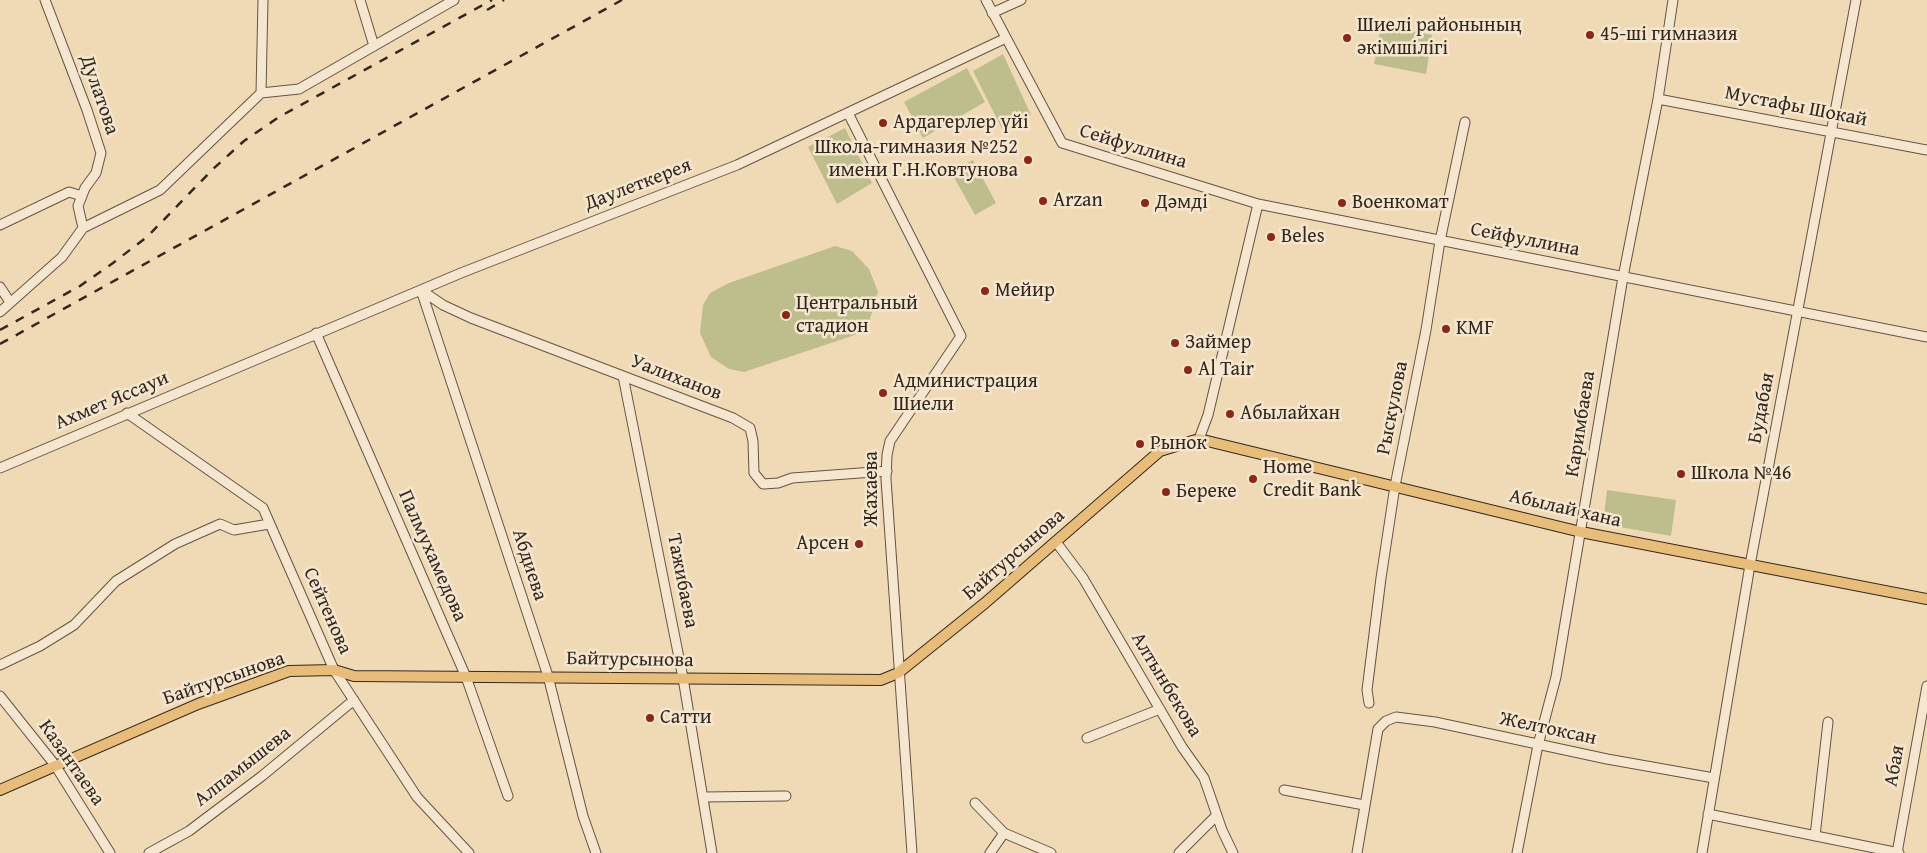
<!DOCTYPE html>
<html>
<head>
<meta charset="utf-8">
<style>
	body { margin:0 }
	canvas { display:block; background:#f0dab5 }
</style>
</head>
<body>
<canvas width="1927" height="853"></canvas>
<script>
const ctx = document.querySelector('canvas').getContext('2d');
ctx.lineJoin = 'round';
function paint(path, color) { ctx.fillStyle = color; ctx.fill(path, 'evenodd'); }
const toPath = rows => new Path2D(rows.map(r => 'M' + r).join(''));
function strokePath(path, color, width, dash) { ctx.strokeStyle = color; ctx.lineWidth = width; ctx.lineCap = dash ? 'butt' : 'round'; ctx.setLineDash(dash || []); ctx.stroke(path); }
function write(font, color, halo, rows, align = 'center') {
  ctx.font = font + ' "Gentium Book Plus",serif'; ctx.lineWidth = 5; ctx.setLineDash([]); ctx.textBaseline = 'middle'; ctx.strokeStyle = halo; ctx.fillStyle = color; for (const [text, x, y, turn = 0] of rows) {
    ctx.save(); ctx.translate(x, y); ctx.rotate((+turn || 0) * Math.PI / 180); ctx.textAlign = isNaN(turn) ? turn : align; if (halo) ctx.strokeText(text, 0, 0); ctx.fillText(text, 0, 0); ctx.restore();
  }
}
const green = toPath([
	[1381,25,1432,35,1426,74,1374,64],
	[1003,54,1031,115,1002,129,973,71],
	[967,68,985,102,923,138,904,102],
	[845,128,872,183,837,204,808,147],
	[973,160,996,203,975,215,951,172],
	[835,246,852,251,869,269,878,292,868,326,855,335,744,372,729,369,711,357,700,333,703,305,710,293,729,283],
	[1607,490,1676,500,1671,536,1603,524]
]);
const minor = toPath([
	[45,0,87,110,101,153,96,173,85,188,78,206,83,228],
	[360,0,374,46],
	[986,0,1062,143,1258,204,1927,337],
	[992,13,1021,0],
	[261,93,263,0],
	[1658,99,1927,150],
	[848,113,961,336,890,441,887,455,886,479,912,853],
	[0,225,69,192,82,196],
	[0,287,10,302],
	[421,290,548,676,583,816,596,853],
	[421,290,443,305,471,318,733,418,750,428,753,441,754,473,763,484,778,483,792,478,887,471],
	[0,312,62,257,83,228,160,190,261,93,299,89,454,0],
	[316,333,466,677,508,796],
	[623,376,683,678,712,853],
	[127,413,263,508,334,670,417,797,469,853],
	[1199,439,1208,415,1258,204],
	[0,468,461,273,737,165,1006,38],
	[1056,542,1083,578,1182,747,1204,778,1222,830,1233,853],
	[0,665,40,646,74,625,116,581,175,544,220,524,234,530,269,524],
	[0,696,55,765,110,853],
	[1369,703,1367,690,1381,578,1395,486,1426,330,1440,241,1465,122],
	[1087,738,1160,709],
	[1284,790,1364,805],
	[704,797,786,796],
	[975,803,1004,833,990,853],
	[1708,814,1899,853],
	[1004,833,1051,853],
	[1815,836,1828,722],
	[149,853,189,831,262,776,354,700],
	[1179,853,1217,815],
	[1357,853,1378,729,1386,721,1396,717,1435,722,1607,759,1714,778],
	[1517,853,1538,745,1556,677,1623,277,1658,99,1673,0],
	[1702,853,1750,565,1856,0],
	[1897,853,1927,686]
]);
const major = toPath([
	[0,790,198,704,289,671,334,670,354,676,881,680,898,673,985,603,1160,451,1199,439,1581,532,1927,599]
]);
const rail = toPath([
	[487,10,504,0],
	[0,330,80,286,113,263,148,236,213,169,244,141,279,117,492,0],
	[0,344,622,0]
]);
const markers = [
	[1590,35,5,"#8f2418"],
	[1347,38,5,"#8f2418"],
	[883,123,5,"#8f2418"],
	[1028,160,5,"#8f2418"],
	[1043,201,5,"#8f2418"],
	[1145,203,5,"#8f2418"],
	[1342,203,5,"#8f2418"],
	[1271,237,5,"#8f2418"],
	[985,291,5,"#8f2418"],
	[786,315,5,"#8f2418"],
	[1446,329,5,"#8f2418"],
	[1175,343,5,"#8f2418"],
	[1188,370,5,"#8f2418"],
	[883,393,5,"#8f2418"],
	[1230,414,5,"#8f2418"],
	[1140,444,5,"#8f2418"],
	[1681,474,5,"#8f2418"],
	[1253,479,5,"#8f2418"],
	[1166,492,5,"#8f2418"],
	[859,544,5,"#8f2418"],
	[650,718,5,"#8f2418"]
];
const poiNames = [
	["Шиелі районының",1357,26],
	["әкімшілігі",1357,49],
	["45-ші гимназия",1600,35],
	["Ардагерлер үйі",893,123],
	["Школа-гимназия №252",1018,148,"right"],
	["имени Г.Н.Ковтунова",1018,171,"right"],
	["Arzan",1053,201],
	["Дәмді",1155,203],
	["Военкомат",1352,203],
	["Beles",1281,237],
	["Мейир",995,291],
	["Центральный",796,304],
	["стадион",796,327],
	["KMF",1456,329],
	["Займер",1185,343],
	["Al Tair",1198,370],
	["Администрация",893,382],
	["Шиели",893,405],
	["Абылайхан",1240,414],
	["Рынок",1150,444],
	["Home",1263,468],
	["Credit Bank",1263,491],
	["Школа №46",1691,474],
	["Береке",1176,492],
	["Арсен",849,544,"right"],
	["Сатти",660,718]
];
const streetNames = [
	["Дулатова",99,95,71],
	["Мустафы Шокай",1796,107,11],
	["Сейфуллина",1133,147,17],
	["Даулеткерея",638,185,-21],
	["Сейфуллина",1525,240,11],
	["Уалиханов",676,378,21],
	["Ахмет Яссауи",112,401,-23],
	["Рыскулова",1393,408,-79],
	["Будабая",1762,408,-79],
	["Каримбаева",1581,424,-81],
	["Жахаева",872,489,-90],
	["Абылай хана",1565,509,13],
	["Байтурсынова",1014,555,-41],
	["Палмухамедова",432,556,66],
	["Абдиева",529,565,72],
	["Тажибаева",682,581,79],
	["Сейтенова",327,611,66],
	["Байтурсынова",630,660,1],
	["Байтурсынова",224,679,-19],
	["Алтынбекова",1166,685,59],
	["Желтоксан",1548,729,12],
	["Казантаева",71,763,55],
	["Абая",1895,766,-80],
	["Алпамышева",243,767,-38]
];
paint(green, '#bdbe8b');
strokePath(minor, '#635443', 11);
strokePath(major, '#34281d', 12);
strokePath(minor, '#f5e7cf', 9);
strokePath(major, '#e8bd7a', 10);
strokePath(rail, '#34281d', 2.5, [9, 9]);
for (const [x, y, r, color] of markers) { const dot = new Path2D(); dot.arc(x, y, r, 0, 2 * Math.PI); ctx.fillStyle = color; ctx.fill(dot); strokePath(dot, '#f5e7cf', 2); }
write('20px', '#34281d', '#f5e7cf', poiNames, 'left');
write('20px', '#34281d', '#f5e7cf', streetNames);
</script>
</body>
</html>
